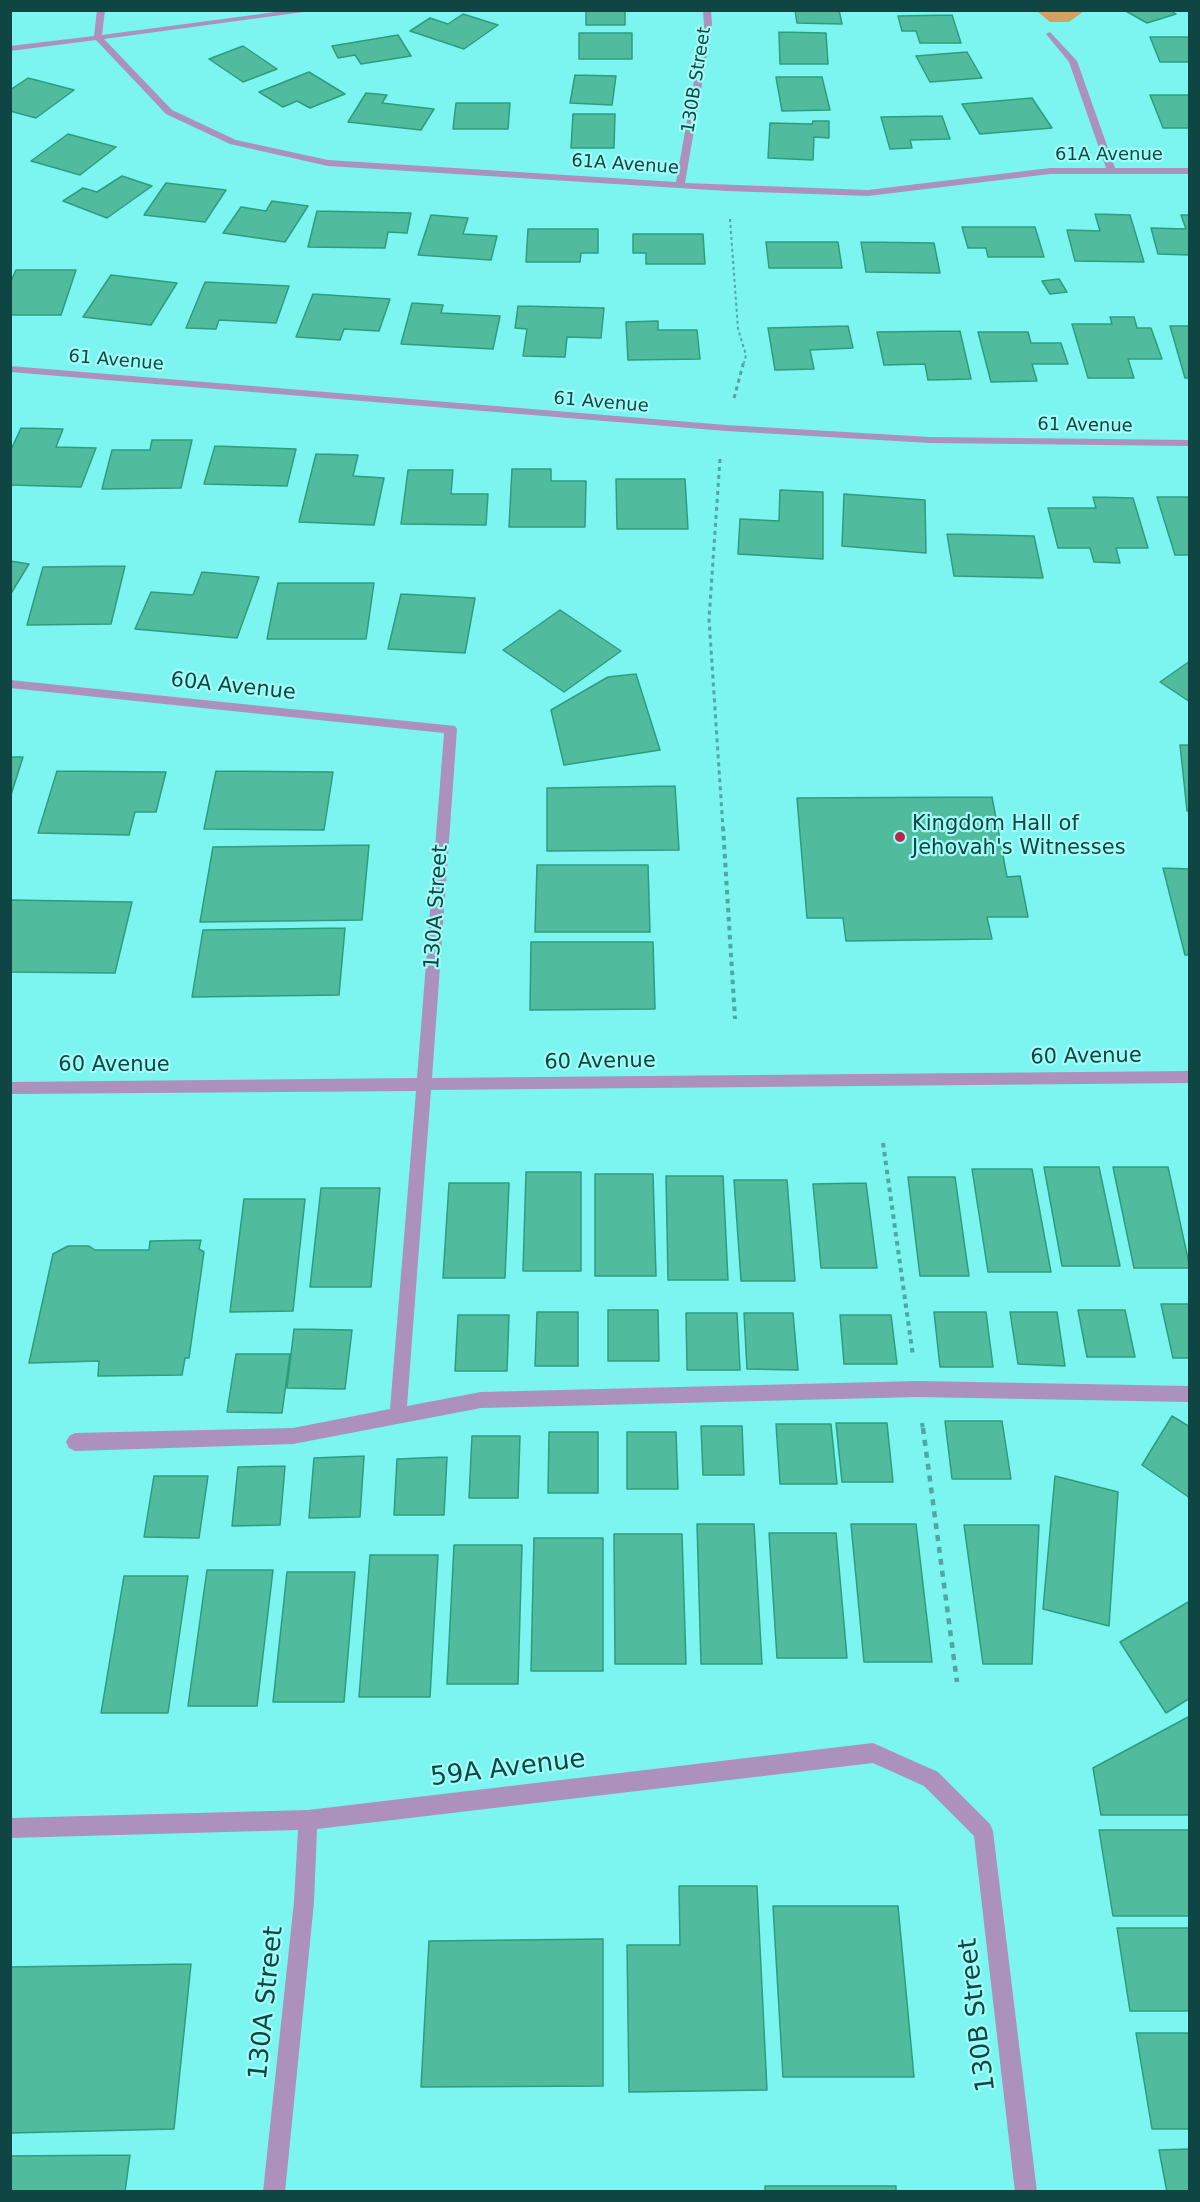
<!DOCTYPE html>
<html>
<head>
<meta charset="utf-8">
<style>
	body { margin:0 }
	#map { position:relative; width:1200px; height:2202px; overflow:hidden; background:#7cf4ef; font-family:"DejaVu Sans",sans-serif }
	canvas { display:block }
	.frame { position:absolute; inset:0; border:12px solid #0f4543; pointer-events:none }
</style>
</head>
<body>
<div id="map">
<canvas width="1200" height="2202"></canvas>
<div class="frame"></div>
</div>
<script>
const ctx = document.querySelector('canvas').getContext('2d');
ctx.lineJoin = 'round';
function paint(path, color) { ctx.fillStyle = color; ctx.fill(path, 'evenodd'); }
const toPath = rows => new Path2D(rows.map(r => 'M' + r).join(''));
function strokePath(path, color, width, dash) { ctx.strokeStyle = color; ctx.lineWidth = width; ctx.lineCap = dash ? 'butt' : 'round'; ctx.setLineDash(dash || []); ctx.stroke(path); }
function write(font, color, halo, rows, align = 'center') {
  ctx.font = font + ' "DejaVu Sans",sans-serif'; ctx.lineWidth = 4.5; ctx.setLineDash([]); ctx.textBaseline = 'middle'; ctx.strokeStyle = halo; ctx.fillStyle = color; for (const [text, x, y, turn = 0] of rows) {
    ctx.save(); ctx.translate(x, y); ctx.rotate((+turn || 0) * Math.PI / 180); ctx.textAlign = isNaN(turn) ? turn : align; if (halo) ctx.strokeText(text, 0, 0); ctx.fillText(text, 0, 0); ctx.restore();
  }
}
const green = toPath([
	[1037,11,1084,11,1069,22,1050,22]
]);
const building = toPath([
	[586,10,625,10,625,25,586,25,586,10],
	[795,10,839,10,842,24,797,23,795,10],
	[1124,10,1170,10,1176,14,1147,23,1124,10],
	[463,14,498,25,464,49,410,31,430,18,448,24,463,14],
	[952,15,961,43,920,43,916,31,902,31,898,16,952,15],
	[779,32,826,33,828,64,780,64,779,32],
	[579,33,632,33,632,59,579,59,579,33],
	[398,35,411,56,361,64,355,55,338,58,332,46,398,35],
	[1150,37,1190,37,1190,62,1160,62,1150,37],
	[243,46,277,69,243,82,209,59,243,46],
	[967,52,982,78,930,82,916,56,967,52],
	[309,72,345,94,310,108,297,101,283,107,259,92,309,72],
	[575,75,616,76,612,105,570,103,575,75],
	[776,77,822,77,830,110,782,111,776,77],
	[28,78,74,90,36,118,10,111,10,90,28,78],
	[366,93,387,95,382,103,434,109,421,130,348,122,366,93],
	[1150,95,1190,95,1190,128,1163,128,1150,95],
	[1032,98,1052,128,980,134,962,104,1032,98],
	[456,103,510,103,508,129,453,129,456,103],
	[573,114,615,114,614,148,571,148,573,114],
	[942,116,950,139,910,140,912,148,890,149,881,117,942,116],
	[813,121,829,121,829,138,814,137,813,160,768,158,770,123,812,124,813,121],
	[68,134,116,147,80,175,31,161,68,134],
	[122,176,152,186,107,218,63,201,83,188,97,192,122,176],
	[166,183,226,190,205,222,144,215,166,183],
	[272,201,308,206,285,242,223,233,241,207,266,211,272,201],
	[317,211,411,213,407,233,388,232,385,248,308,247,317,211],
	[1095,214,1130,215,1144,262,1075,261,1067,230,1100,231,1095,214],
	[431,215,468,218,463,234,497,236,491,260,418,255,431,215],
	[1181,215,1190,215,1190,255,1158,254,1151,228,1186,229,1181,215],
	[962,227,1035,227,1044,257,988,257,986,248,968,248,962,227],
	[528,229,598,229,598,253,581,253,580,262,526,262,528,229],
	[633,234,703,234,705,264,646,264,646,253,633,253,633,234],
	[766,242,838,242,842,268,769,268,766,242],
	[861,242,934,243,940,273,866,272,861,242],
	[16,270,76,270,61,315,10,315,10,283,16,270],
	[111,275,177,283,151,325,83,317,111,275],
	[1059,279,1067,292,1050,294,1042,281,1059,279],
	[205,282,289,286,276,323,219,320,216,329,186,328,205,282],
	[313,294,390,299,379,331,344,329,340,340,296,337,313,294],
	[412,303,443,305,441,313,500,316,493,349,401,344,412,303],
	[518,306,604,308,601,338,567,337,565,357,523,356,527,329,515,328,518,306],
	[1110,317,1134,317,1137,328,1151,328,1162,359,1128,359,1134,378,1088,378,1072,324,1112,324,1110,317],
	[658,321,658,330,697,330,700,359,628,360,626,322,658,321],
	[848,326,853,348,810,350,814,369,775,370,768,328,848,326],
	[1170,326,1190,326,1190,378,1185,378,1170,326],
	[960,331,971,379,928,380,925,364,884,365,877,332,960,331],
	[978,332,1028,332,1031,343,1061,343,1068,364,1032,364,1037,381,991,382,978,332],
	[21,428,63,429,56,447,96,448,81,487,10,485,10,452,21,428],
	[152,440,192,440,181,488,102,489,112,450,150,450,152,440],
	[215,446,296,449,287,486,204,484,215,446],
	[316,454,358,455,353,476,384,478,374,525,299,522,316,454],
	[512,469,551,469,551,481,586,481,585,527,509,527,512,469],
	[408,470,453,470,451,494,488,494,486,525,401,524,408,470],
	[616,479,685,479,688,529,617,529,616,479],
	[780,490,823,492,823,559,738,554,740,519,779,521,780,490],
	[844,494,925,500,926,553,842,546,844,494],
	[1093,497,1133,498,1148,548,1116,548,1120,563,1094,562,1090,548,1058,548,1048,508,1096,508,1093,497],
	[1157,497,1190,497,1190,555,1175,555,1157,497],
	[947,534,1034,536,1043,578,954,576,947,534],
	[10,561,29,564,10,595,10,561],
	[125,566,111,624,27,625,43,567,125,566],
	[202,572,259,577,237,638,135,629,151,592,193,595,202,572],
	[278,583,374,583,366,639,267,639,278,583],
	[401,594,475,598,465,653,388,649,401,594],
	[560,610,621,651,564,692,503,650,560,610],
	[1190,661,1190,702,1160,682,1190,661],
	[636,674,660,750,564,765,551,710,608,677,636,674],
	[1180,745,1190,745,1190,811,1187,811,1180,745],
	[10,757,23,757,10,798,10,757],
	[57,771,166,772,156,812,135,812,129,835,38,833,57,771],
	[216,771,333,772,324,830,204,829,216,771],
	[675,786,679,850,547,851,547,788,675,786],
	[992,797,1007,877,1020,876,1028,917,987,917,992,939,846,941,843,918,807,918,797,798,992,797],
	[369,845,362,920,200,922,213,847,369,845],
	[537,865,648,865,650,932,535,932,537,865],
	[1163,868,1190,869,1190,955,1185,955,1163,868],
	[10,900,132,902,115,973,10,972,10,900],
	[345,928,339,995,192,997,203,930,345,928],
	[531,942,653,942,655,1009,530,1010,531,942],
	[1044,1167,1099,1167,1120,1266,1062,1266,1044,1167],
	[1113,1167,1168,1167,1190,1268,1134,1268,1113,1167],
	[972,1169,1032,1169,1051,1272,988,1272,972,1169],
	[526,1172,581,1172,581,1271,523,1271,526,1172],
	[595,1174,653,1174,656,1276,595,1276,595,1174],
	[666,1176,723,1176,728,1280,668,1280,666,1176],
	[908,1177,955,1177,969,1276,920,1276,908,1177],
	[734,1180,787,1180,795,1281,741,1281,734,1180],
	[449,1183,509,1183,505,1278,443,1278,449,1183],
	[866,1183,877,1268,821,1268,813,1184,866,1183],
	[321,1188,380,1188,371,1287,310,1287,321,1188],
	[244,1199,305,1199,293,1311,230,1312,244,1199],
	[201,1240,199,1249,204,1252,189,1358,185,1358,182,1375,98,1376,99,1361,29,1363,53,1254,68,1246,89,1246,95,1250,149,1250,150,1241,201,1240],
	[1161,1304,1190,1304,1190,1358,1173,1358,1161,1304],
	[608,1310,658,1310,659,1361,608,1361,608,1310],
	[1078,1310,1125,1310,1135,1357,1087,1357,1078,1310],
	[537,1312,578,1312,578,1366,535,1366,537,1312],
	[934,1312,986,1312,993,1367,940,1367,934,1312],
	[1010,1312,1057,1312,1065,1366,1018,1364,1010,1312],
	[686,1313,737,1313,740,1370,687,1370,686,1313],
	[744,1313,793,1313,798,1370,747,1369,744,1313],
	[458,1315,509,1315,507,1371,455,1371,458,1315],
	[840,1315,891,1315,897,1364,844,1364,840,1315],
	[294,1329,352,1330,345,1389,287,1388,294,1329],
	[236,1354,290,1354,282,1413,227,1412,236,1354],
	[1172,1416,1190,1427,1190,1498,1142,1465,1172,1416],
	[945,1421,1002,1421,1011,1479,952,1479,945,1421],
	[836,1423,887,1423,893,1482,842,1482,836,1423],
	[776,1424,831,1424,837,1484,780,1484,776,1424],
	[701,1426,742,1426,744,1475,703,1475,701,1426],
	[549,1432,598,1432,598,1493,548,1493,549,1432],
	[627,1432,676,1432,678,1489,627,1489,627,1432],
	[472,1436,520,1436,518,1498,469,1498,472,1436],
	[364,1456,360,1517,309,1518,314,1458,364,1456],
	[447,1457,444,1515,394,1515,397,1459,447,1457],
	[285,1466,280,1525,232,1526,238,1467,285,1466],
	[154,1476,208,1476,199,1538,144,1537,154,1476],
	[1055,1476,1118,1492,1109,1626,1043,1609,1055,1476],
	[697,1524,754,1524,762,1664,701,1664,697,1524],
	[851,1524,916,1524,932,1662,864,1662,851,1524],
	[964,1525,1039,1525,1032,1664,983,1664,964,1525],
	[769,1533,836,1533,847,1658,777,1658,769,1533],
	[614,1534,682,1534,686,1664,615,1664,614,1534],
	[534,1538,603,1538,603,1671,531,1671,534,1538],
	[454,1545,522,1545,518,1684,447,1684,454,1545],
	[370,1555,438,1555,430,1697,359,1697,370,1555],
	[207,1570,273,1570,257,1706,188,1706,207,1570],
	[287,1572,355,1572,344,1702,273,1702,287,1572],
	[124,1576,188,1576,168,1713,101,1713,124,1576],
	[1190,1601,1190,1698,1166,1713,1120,1642,1190,1601],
	[1190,1716,1190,1815,1101,1815,1093,1768,1190,1716],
	[1099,1830,1190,1830,1190,1916,1113,1916,1099,1830],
	[679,1886,757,1886,767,2090,629,2092,627,1945,680,1945,679,1886],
	[773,1906,898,1906,914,2077,783,2077,773,1906],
	[1117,1928,1190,1928,1190,2011,1130,2011,1117,1928],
	[603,1939,603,2086,421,2087,429,1941,603,1939],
	[191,1964,174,2129,10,2133,10,1967,191,1964],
	[1136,2033,1190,2033,1190,2129,1152,2129,1136,2033],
	[1190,2149,1190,2192,1167,2192,1159,2150,1190,2149],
	[130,2155,125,2192,10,2192,10,2156,130,2155],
	[765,2186,896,2186,896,2192,765,2192,765,2186]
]);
const pathFar3 = toPath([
	[730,219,738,329,746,355,744,363]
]);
const pathFar2 = toPath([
	[734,398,744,361],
	[720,459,709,619,723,829]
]);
const pathFar1 = toPath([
	[723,827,735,1019],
	[883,1143,913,1356],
	[922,1423,923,1429]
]);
const path = toPath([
	[923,1428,957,1682]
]);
const minor = toPath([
	[97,10,105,10,102,35,291,10,318,10,104,39,172,110,236,140,328,160,676,182,704,25,703,10,711,10,712,25,685,183,868,190,1050,168,1106,168,1069,62,1046,34,1050,32,1077,61,1115,168,1190,168,1190,174,1050,174,868,196,727,191,328,166,230,144,166,114,96,40,10,51,10,46,94,36,97,10],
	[10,366,726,425,930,437,1190,440,1190,446,930,443,726,431,10,372,10,366],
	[10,680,455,726,457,729,432,1078,1190,1071,1190,1083,431,1090,407,1406,481,1392,918,1381,1190,1386,1190,1402,918,1397,481,1408,293,1444,75,1451,69,1448,66,1442,69,1436,75,1433,293,1428,390,1409,416,1091,10,1094,10,1082,417,1078,444,733,10,688,10,680],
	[873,1743,938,1772,990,1824,993,1831,1037,2192,1015,2192,974,1836,924,1786,873,1763,317,1829,314,1902,285,2192,263,2192,294,1902,298,1830,10,1838,10,1818,308,1810,873,1743]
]);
const markers = [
	[900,837,6,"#b7274d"]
];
const farStreetnames = [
	["130B Street",697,80,-81],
	["61A Avenue",1109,155],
	["61A Avenue",625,165,4],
	["61 Avenue",116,361,5],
	["61 Avenue",601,403,5],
	["61 Avenue",1085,426,1]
];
const streetNames = [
	["60A Avenue",233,687,6],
	["130A Street",437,907,-86],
	["60 Avenue",1086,1057,-1],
	["60 Avenue",600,1062,-1],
	["60 Avenue",114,1066]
];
const poiNames = [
	["Kingdom Hall of",912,825],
	["Jehovah's Witnesses",912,849]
];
const nearStreetnames = [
	["59A Avenue",508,1769,-7],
	["130A Street",267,2003,-84],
	["130B Street",978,2015,-97]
];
paint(green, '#d1a165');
paint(building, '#51bc9d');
strokePath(building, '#2b9d80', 1.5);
strokePath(pathFar3, '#4da8a4', 2, [3, 3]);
strokePath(pathFar2, '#4da8a4', 3, [4, 4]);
strokePath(pathFar1, '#4da8a4', 4, [4.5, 4.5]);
strokePath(path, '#4da8a4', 4.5, [6, 6]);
paint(minor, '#ab91bc');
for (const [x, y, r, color] of markers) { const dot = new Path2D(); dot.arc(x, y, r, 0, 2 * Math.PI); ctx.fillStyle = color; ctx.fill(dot); strokePath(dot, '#a2fdf8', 2); }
write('18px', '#0f4543', '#a2fdf8', farStreetnames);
write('21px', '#0f4543', '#a2fdf8', streetNames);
write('21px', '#0f4543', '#a2fdf8', poiNames, 'left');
write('26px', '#0f4543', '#a2fdf8', nearStreetnames);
</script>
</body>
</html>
